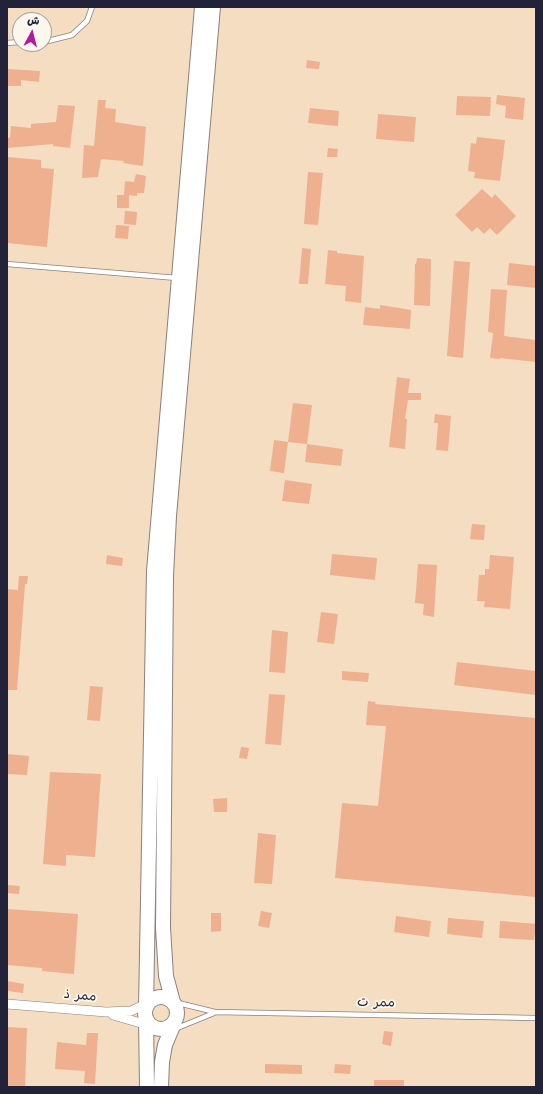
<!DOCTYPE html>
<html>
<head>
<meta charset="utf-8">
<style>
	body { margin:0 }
	#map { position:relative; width:543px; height:1094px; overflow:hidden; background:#f5ddc1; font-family:Kalam,"Playpen Sans Arabic",sans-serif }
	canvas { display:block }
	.frame { position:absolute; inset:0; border:8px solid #22223b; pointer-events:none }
	.north { position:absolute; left:12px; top:12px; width:40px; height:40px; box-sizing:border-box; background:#fbf7ec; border:1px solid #a4a2a5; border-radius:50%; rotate:7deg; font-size:11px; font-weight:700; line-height:16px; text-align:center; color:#22223b }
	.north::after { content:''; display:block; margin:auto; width:14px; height:18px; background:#b5179e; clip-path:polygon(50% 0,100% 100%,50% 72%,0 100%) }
</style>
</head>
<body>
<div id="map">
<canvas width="543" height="1094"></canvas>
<div class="frame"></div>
<div class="north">ش</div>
</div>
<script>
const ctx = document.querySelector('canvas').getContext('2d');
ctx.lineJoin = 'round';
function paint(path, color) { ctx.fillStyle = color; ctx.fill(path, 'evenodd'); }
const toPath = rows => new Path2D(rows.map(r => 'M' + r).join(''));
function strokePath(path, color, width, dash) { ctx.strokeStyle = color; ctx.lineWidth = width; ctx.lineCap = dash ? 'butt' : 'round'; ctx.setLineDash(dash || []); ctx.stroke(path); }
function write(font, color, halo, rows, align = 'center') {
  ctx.font = font + ' Kalam,"Playpen Sans Arabic",sans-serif'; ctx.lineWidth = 3.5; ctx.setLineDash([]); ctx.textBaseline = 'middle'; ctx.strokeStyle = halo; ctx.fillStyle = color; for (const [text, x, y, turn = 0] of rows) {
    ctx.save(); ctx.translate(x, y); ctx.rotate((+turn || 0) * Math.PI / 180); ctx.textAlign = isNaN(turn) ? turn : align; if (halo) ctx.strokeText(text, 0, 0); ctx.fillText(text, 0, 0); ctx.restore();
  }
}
const building = toPath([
	[307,60,320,62,319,69,306,68],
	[7,69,40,71,39,82,21,80,21,86,7,86],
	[497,95,525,98,523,120,505,118,506,106,496,104],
	[457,96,491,97,490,116,456,115],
	[98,100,106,100,105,108,116,109,115,122,146,127,143,166,123,163,124,161,101,159,98,177,82,178,84,145,94,146],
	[58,105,75,106,70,148,53,146,53,144,7,148,7,137,10,138,11,126,31,128,31,124,56,122],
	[310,108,339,111,338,126,308,123],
	[378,114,416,117,414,142,376,139],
	[477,137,505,140,500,181,474,178,475,172,468,171,471,143,476,144],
	[328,148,338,149,337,157,327,157],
	[7,157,41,160,41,168,54,169,47,247,7,243],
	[308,172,323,173,318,225,304,224],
	[136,174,146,176,144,193,137,193,137,196,129,195,129,208,117,208,117,195,128,195,124,195,125,181,134,182],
	[482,189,492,198,495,194,516,216,497,235,490,228,484,234,477,227,472,232,455,215],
	[125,211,137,212,136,225,124,224],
	[116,225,129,226,128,239,115,238],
	[302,248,311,249,308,284,299,284],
	[328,250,337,251,337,253,364,256,361,303,345,301,346,286,325,284],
	[417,258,431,259,430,306,414,305,415,264,416,264],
	[454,261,470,262,463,358,447,356],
	[509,263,536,266,536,288,507,285],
	[491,289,507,290,504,336,536,340,536,362,500,358,500,359,490,358,493,333,488,332],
	[380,305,411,310,410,329,363,325,365,307,380,309],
	[397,377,410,379,408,393,421,393,421,400,408,400,405,419,407,419,405,449,389,447],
	[293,403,312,405,307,444,288,442],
	[435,414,451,416,448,451,436,450,438,423,434,423],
	[274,440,288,442,284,473,270,471],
	[307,444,343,449,341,466,305,462],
	[285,480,312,484,309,504,282,501],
	[472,524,485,525,484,540,470,539],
	[332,554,377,558,375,580,330,575],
	[107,555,123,558,122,566,106,564],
	[490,555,514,557,510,609,484,607,485,601,477,601,479,575,485,575,485,569,489,569],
	[418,564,437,565,434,617,423,615,424,604,415,603],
	[19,576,28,576,27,584,25,584,17,690,7,690,7,589,18,590],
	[321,612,338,614,334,644,317,642],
	[272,630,288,632,285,673,269,672],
	[457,662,536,671,536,695,454,685],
	[342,671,369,673,368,682,342,680],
	[90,686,103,687,100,721,87,720],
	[269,694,285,695,281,745,265,744],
	[368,701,376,702,375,704,536,718,536,897,335,878,342,803,378,806,386,726,366,725],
	[241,747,249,748,247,759,239,758],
	[7,754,29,756,27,775,7,774],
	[50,772,101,774,95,857,66,855,66,866,43,864],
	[227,798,227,812,214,812,213,799],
	[258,833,276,835,272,884,254,883],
	[7,885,20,886,19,894,7,893],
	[7,909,78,914,74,974,42,971,42,968,7,965],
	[261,911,272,913,269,928,258,926],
	[211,913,221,913,221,931,211,932],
	[396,916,431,921,429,937,394,932],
	[448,918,484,921,482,938,447,934],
	[500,921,536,924,534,940,499,938],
	[7,981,24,984,23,993,7,991],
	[7,1027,27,1028,25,1087,7,1087],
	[384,1031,393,1032,391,1046,382,1044],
	[87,1033,98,1033,95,1084,84,1083,85,1071,55,1069,57,1042,86,1045],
	[265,1064,302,1065,302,1074,265,1073],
	[335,1064,351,1065,350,1074,334,1073],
	[374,1080,404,1080,404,1087,374,1087]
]);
const service = toPath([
	[44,42,72,35,87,21,92,7],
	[7,43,20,42],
	[7,264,177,278],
	[174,1002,215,1012,536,1018],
	[162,1029,170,1031,214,1013]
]);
const minor = toPath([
	[7,1004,106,1012,131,1011,148,1003],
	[113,1015,151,1026]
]);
const trunk = toPath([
	'145 1013a16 16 0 1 1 32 0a16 16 0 1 1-32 0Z',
	[173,1002,166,976,163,928,166,576,169,516,213,7],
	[146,1008,154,571,202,7],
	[146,1018,147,1087],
	[161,1087,162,1062,165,1045,175,1021]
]);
const streetNames = [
	["ممر ذ",80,997,5],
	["ممر ت",376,1004,1]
];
paint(building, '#eeb08f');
strokePath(service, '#8c807e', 6);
strokePath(minor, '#8c807e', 10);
strokePath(trunk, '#8c807e', 16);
strokePath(service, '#fff', 4.5);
strokePath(minor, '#fff', 9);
strokePath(trunk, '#fff', 14);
write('13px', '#22223b', '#fbf7ec', streetNames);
</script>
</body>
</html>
